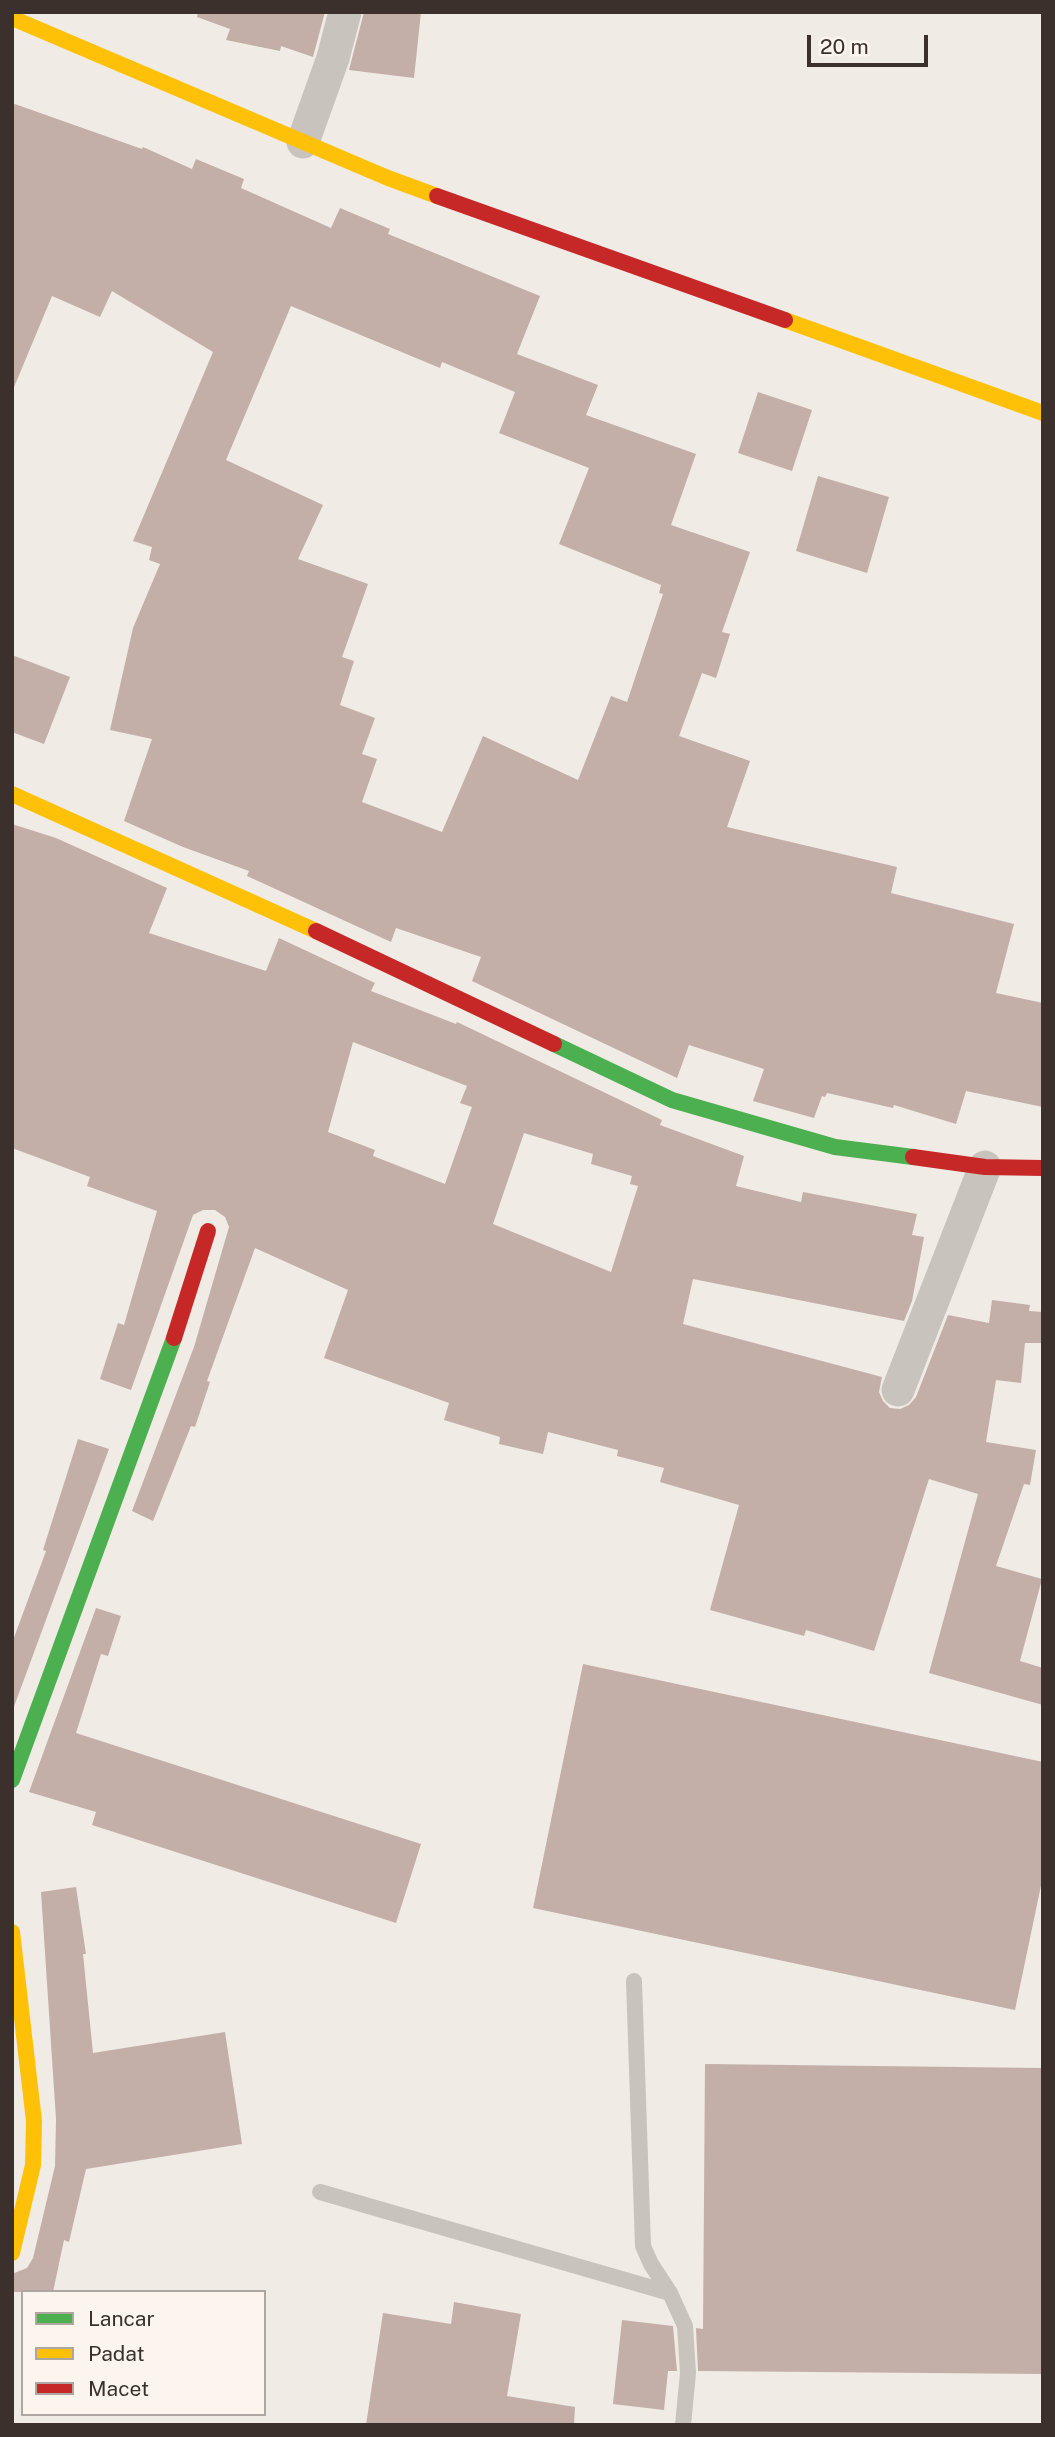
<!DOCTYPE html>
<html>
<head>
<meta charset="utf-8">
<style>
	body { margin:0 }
	#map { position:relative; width:1055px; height:2437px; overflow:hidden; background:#f0ebe5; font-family:"Public Sans",sans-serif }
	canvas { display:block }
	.frame { position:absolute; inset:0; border:14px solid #3b302b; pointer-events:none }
	.legend { position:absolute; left:21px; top:2290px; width:245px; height:126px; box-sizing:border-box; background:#fbf5ee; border:2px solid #aea6a0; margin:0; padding:9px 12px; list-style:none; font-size:21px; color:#3b302b }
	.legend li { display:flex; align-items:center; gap:14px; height:35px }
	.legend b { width:35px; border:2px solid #aea6a0 }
	.scale { position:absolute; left:807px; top:35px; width:121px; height:32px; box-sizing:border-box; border:4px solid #3b302b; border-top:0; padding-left:9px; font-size:21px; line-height:24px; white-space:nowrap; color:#3b302b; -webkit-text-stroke:5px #fbf5ee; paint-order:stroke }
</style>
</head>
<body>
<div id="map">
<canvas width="1055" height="2437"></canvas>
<div class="frame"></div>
<ul class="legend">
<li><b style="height:9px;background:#4caf50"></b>Lancar</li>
<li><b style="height:9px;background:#ffc107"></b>Padat</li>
<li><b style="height:9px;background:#c62828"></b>Macet</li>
</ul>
<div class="scale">20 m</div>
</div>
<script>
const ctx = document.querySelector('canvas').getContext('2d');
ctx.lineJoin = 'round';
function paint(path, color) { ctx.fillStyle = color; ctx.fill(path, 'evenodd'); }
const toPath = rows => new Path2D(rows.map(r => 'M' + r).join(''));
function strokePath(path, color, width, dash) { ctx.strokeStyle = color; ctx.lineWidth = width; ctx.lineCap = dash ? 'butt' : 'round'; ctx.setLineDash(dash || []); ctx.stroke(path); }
const building = toPath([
	[198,12,325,12,313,57,281,46,280,51,226,40,230,29,197,17],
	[364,12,421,12,414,78,349,70],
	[12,103,142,149,143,147,192,169,196,159,244,179,241,188,331,228,340,208,390,229,388,234,540,296,517,354,598,385,586,415,696,454,671,525,750,552,722,632,730,634,716,678,702,673,679,736,750,761,727,827,897,867,891,893,1014,924,996,993,1043,1003,1043,1107,966,1091,956,1124,894,1105,893,1108,827,1093,825,1097,822,1096,814,1118,753,1101,764,1069,689,1045,677,1078,472,981,481,957,396,928,391,942,247,876,249,871,183,847,124,821,152,739,110,730,133,628,160,564,149,560,152,547,133,541,213,352,112,291,100,317,52,296,12,392],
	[291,306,440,368,442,362,515,392,499,433,589,468,559,544,661,585,659,593,663,594,627,702,611,696,578,780,483,736,442,832,362,802,377,759,362,754,375,718,340,705,354,661,342,657,368,584,298,559,323,505,226,460],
	[758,392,812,410,792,471,738,453],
	[818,476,889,497,867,573,796,551],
	[12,655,70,677,44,744,12,732],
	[12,824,56,838,167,888,149,933,266,971,279,938,375,983,371,991,456,1024,457,1022,662,1120,660,1125,744,1156,736,1186,801,1202,803,1192,917,1214,912,1235,924,1237,912,1301,904,1321,693,1279,683,1324,882,1377,879,1392,883,1401,890,1408,900,1409,909,1405,916,1397,948,1315,989,1323,992,1300,1030,1305,1029,1311,1043,1312,1043,1343,1025,1343,1021,1383,996,1380,986,1442,1036,1450,1030,1485,1024,1484,996,1566,1042,1579,1020,1661,1043,1668,1043,1705,929,1673,978,1494,929,1479,874,1651,806,1630,804,1636,710,1610,739,1505,660,1482,664,1468,617,1456,618,1450,548,1432,543,1454,499,1444,500,1437,444,1420,449,1403,324,1358,348,1290,255,1248,207,1381,210,1382,195,1427,191,1426,153,1521,132,1511,194,1347,229,1227,225,1217,215,1210,203,1210,193,1215,131,1390,100,1379,118,1323,124,1325,157,1211,87,1186,90,1177,12,1148],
	[353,1042,467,1086,460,1103,472,1107,445,1184,373,1156,375,1150,328,1132],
	[524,1133,593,1154,591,1164,632,1176,630,1184,638,1186,611,1272,493,1224],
	[78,1439,109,1449,12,1712,12,1643,46,1551,43,1550],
	[96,1608,121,1616,108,1656,101,1654,76,1733,421,1844,396,1923,92,1825,96,1812,29,1792],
	[583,1664,1043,1762,1043,1876,1015,2010,533,1908],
	[76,1887,86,1954,83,1954,93,2053,225,2032,242,2144,86,2169,69,2242,64,2240,53,2292,12,2292,12,2274,27,2268,33,2258,55,2166,56,2119,41,1892],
	[705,2064,1043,2068,1043,2374,698,2371,696,2328,703,2329],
	[454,2302,521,2314,507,2396,575,2407,574,2425,366,2425,383,2313,451,2324],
	[622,2320,673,2326,677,2371,668,2371,664,2410,613,2404]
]);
const lane = toPath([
	[634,1981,643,2246,651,2264,670,2293,685,2326,688,2373,683,2425],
	[320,2192,670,2293]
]);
const street = toPath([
	[303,142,333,58,345,12],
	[898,1390,985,1167]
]);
const fast = toPath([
	[554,1044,672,1100,835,1147,913,1157],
	[12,1780,174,1338]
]);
const slow = toPath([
	[12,18,388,178,437,196],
	[785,320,1043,413],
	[12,794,316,931],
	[12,1932,34,2121,33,2165,12,2253]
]);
const jam = toPath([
	[437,196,785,320],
	[316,931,554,1044],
	[913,1157,985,1167,1043,1168],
	[174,1338,208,1231]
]);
paint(building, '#c3afa7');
strokePath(lane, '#c9c3be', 16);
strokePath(street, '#c9c3be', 33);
strokePath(fast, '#4caf50', 16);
strokePath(slow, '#ffc107', 16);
strokePath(jam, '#c62828', 16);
</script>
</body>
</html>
